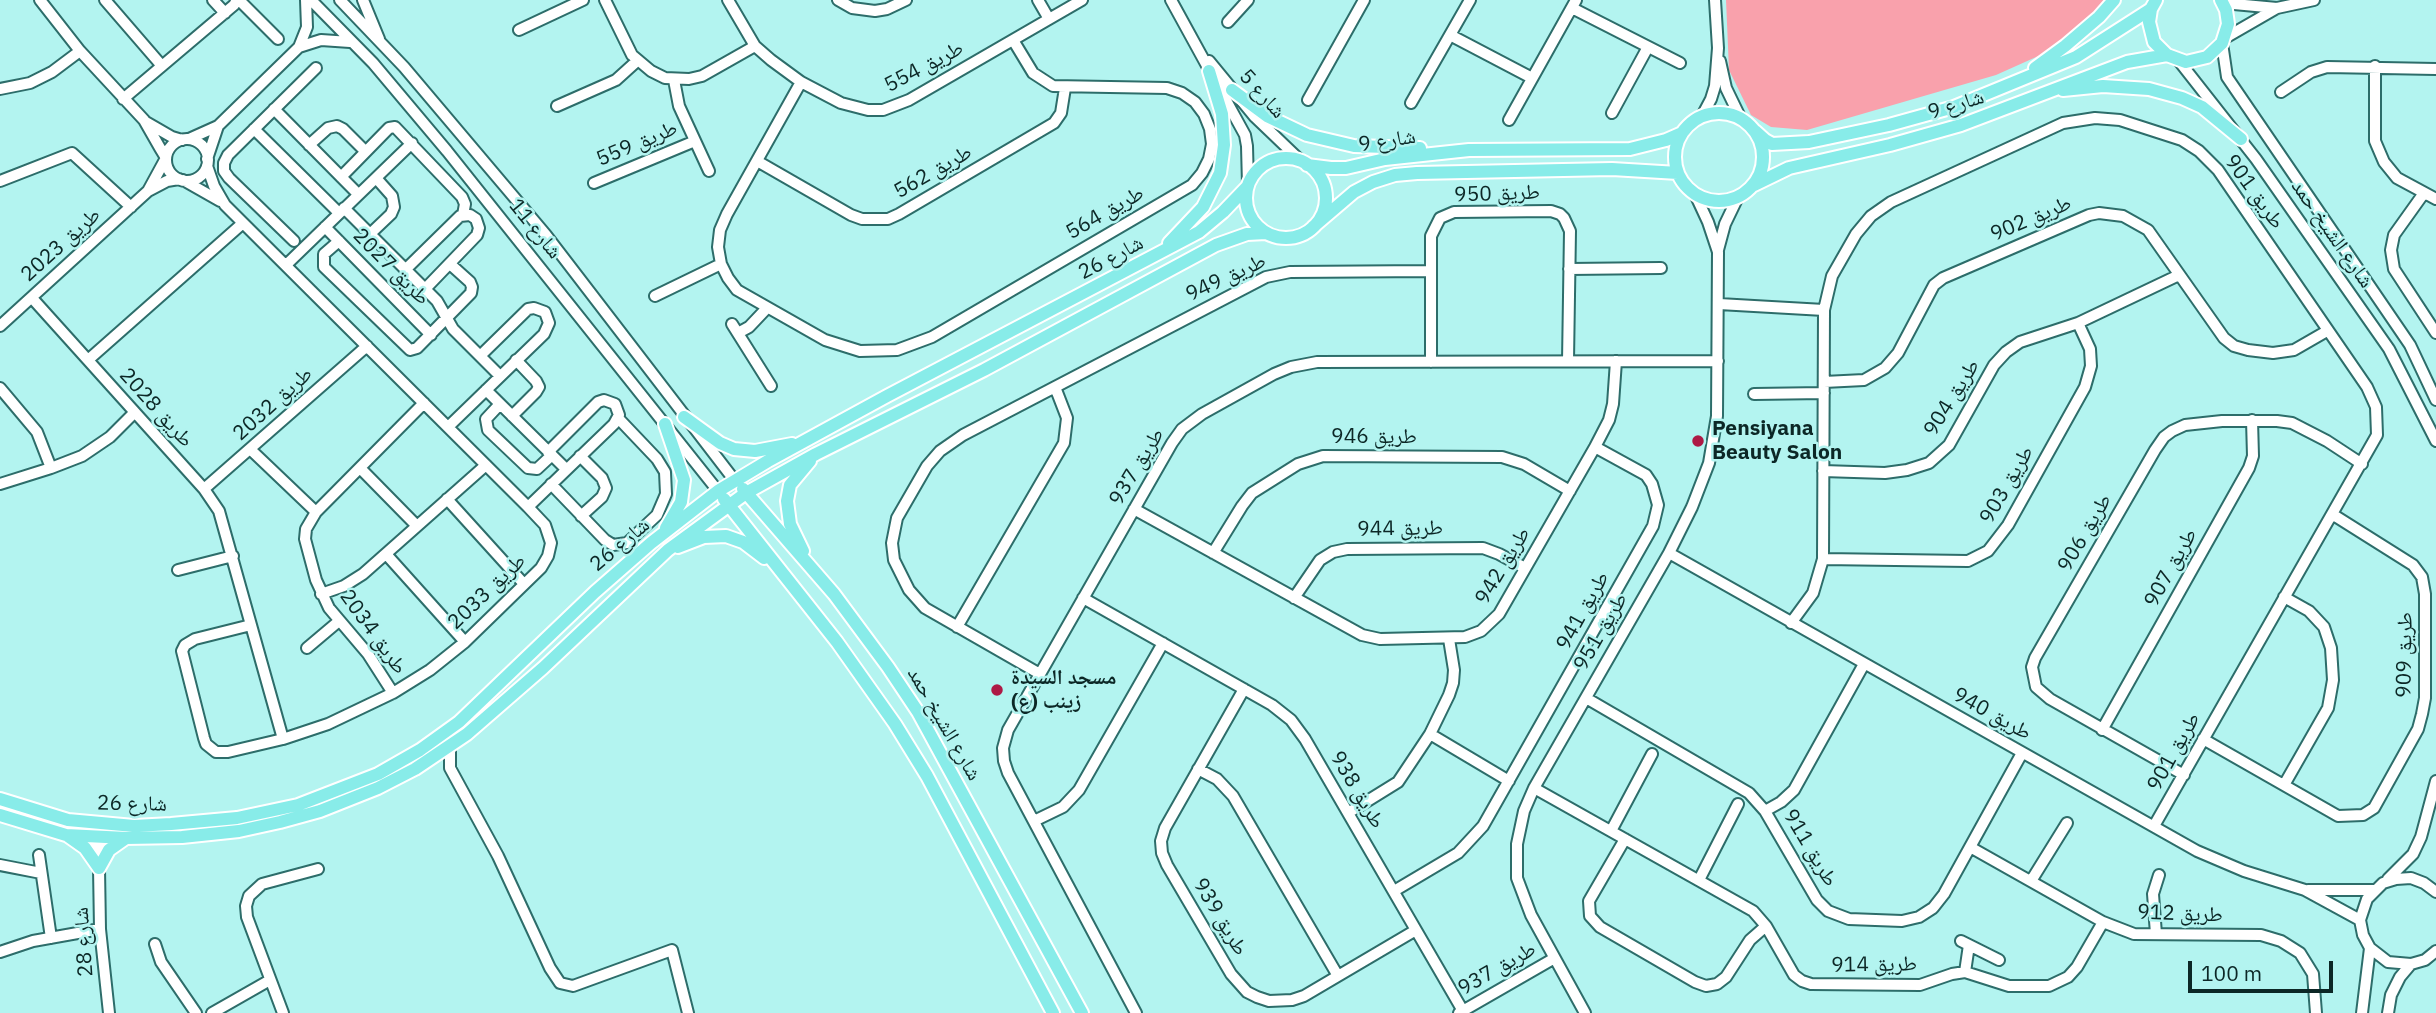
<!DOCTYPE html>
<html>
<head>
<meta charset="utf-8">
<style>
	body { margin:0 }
	#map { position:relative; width:2436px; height:1013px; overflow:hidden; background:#b3f4f0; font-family:"IBM Plex Sans",sans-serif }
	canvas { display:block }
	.scale { position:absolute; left:2188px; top:961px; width:145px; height:32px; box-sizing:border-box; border:4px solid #0c2726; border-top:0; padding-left:9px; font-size:21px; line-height:24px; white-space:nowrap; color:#0c2726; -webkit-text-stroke:5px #b3f4f0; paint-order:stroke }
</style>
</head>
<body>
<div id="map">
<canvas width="2436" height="1013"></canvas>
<div class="scale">100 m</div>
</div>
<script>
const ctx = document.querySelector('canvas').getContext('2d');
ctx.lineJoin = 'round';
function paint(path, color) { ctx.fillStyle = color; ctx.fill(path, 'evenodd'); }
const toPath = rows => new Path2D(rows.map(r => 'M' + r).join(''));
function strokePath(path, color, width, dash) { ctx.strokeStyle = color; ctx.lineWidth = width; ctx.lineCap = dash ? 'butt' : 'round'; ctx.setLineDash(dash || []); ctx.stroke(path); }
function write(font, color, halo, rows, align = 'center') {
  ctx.font = font + ' "IBM Plex Sans","Noto Naskh Arabic",sans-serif'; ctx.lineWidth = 5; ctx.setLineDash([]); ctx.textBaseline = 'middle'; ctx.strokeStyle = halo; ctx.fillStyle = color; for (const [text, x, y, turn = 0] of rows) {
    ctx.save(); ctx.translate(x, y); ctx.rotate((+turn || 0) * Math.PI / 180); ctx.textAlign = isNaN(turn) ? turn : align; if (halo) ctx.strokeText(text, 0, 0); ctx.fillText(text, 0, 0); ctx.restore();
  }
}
const green = toPath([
	[1726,0,2107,0,2092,19,2054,49,1996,75,1807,130,1771,127,1751,115,1729,70]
]);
const minor = toPath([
	[40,0,80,51,144,120,160,148,166,158,148,191],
	[105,0,162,66],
	[213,0,225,13],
	[239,0,278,39],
	[311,0,373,63,447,151,718,491],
	[340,0,404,67,546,235,735,481],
	[363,0,379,39],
	[605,0,632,55,651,71,665,78,689,79,702,76,755,46],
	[728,0,755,46,771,60,801,82,841,103,868,110,883,110,909,100,1082,0],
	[838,0,852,8,875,11,887,9,906,0],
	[1038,0,1049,19],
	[1171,0,1245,135,1247,146,1248,185],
	[2223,3,2277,8],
	[1572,8,1680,63],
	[1228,22,1248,0],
	[519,30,583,0],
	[1450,35,1532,78],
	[2225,38,2277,8,2314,0],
	[2222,43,2227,77,2410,345,2436,400],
	[299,47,307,27,306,0],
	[1209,61,1255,117,1302,162],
	[1720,61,1726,88,1740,117],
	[2179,61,2256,159,2389,349,2436,441],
	[2375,66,2375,141,2384,162,2397,178,2436,199],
	[674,80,679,106,709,171],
	[801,82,727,214,720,230,718,247,721,264,728,278,737,290,825,340,860,351,897,350,932,337,1192,185,1202,173,1209,159,1212,144,1210,129,1204,114,1195,102,1182,93,1167,88,1053,86,1033,73,1013,40],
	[0,89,30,83,52,72,80,51],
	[2281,92,2311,72,2327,67,2436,69],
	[123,99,234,5,237,0],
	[1308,100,1364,0],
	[1411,103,1470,0],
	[557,106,616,80,637,61],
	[274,109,358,194],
	[1612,113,1648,47],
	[1702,116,1711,99,1715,86,1718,48,1715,0],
	[1509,120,1576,0],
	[146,122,172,137,182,140],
	[254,129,339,213],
	[189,139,218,126,299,47,321,40,350,42],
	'166 160a21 21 0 1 1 42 0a21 21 0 1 1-42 0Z',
	[309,145,328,128,337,126,343,129,365,151],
	[207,159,218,126],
	[757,161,851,215,862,219,888,219,899,214,1054,123,1061,113,1065,88],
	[207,166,214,186,225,205,528,507,545,525,551,543,548,556,541,568,465,642,430,670,393,693,328,724,283,739,228,752,216,752,206,744,204,738,182,651,185,645,195,639,251,625],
	[341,177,389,128,395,127,462,197,465,204,463,215],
	[183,180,220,201],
	[0,181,72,153,131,207],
	[594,183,695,141],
	[2424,193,2394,235,2391,250,2394,269,2436,333],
	[344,208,437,301,453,329,500,376],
	[325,227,431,335],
	[370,234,391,214,394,207,392,196,376,178],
	[294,241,229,178,224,171,224,163,228,155,316,68],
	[339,241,324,254,324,267,410,350,417,348,471,293,472,287,470,282,450,264],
	[1718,250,1725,224,1738,197],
	[286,265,412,143],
	[406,269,460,216,470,215,476,219,479,228,477,235,425,289],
	[1569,269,1661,268],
	[655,296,721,264],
	[32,298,204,489,219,511,283,739],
	[1719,304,1824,310],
	[732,324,771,386],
	[0,326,148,191,167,181,179,179],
	[738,333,749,327,767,308],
	[88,360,243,223],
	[1431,362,1431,236,1440,218,1454,212,1551,211,1560,214,1564,218,1570,231,1568,361],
	[1824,382,1864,380,1885,368,1898,353,1934,285,1943,278,2089,215,2099,213,2123,216,2148,230,2224,338,2234,346,2248,350,2273,353,2294,350,2327,331],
	[0,388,37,432,51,468],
	[486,390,566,469],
	[1754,394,1824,393],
	[500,404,486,419,488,430,528,468,537,469,552,455],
	[512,416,536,392,539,387,536,381,516,360],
	[448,427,544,334,549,323,545,312,534,308,528,309,480,356],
	[251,450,316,512],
	[580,456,602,478,606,488,602,497,581,516],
	[360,468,417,526],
	[1823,471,1885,473,1907,470,1929,463,1949,445,1994,365,2006,352,2020,342,2078,323,2179,275],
	[0,484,51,468,82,456,110,437,134,413],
	[551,484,605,540,613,545,627,543,657,515,666,494,665,472,657,459,618,418],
	[204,489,367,346],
	[447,499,524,584],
	[528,507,614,424,619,415,615,404,604,400,598,402,548,452],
	[1134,509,1362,635,1380,639,1465,637,1481,631,1499,614,1595,447,1609,420,1613,404,1616,361],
	[1213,553,1242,506,1252,493,1298,464,1323,456,1502,457,1524,464,1570,491],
	[1669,553,2197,851,2244,871,2305,890,2360,920],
	[386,554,465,642],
	[1823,559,1968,561,1988,551,2008,525,2085,387,2091,366,2090,349,2078,323],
	[178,570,233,556],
	[321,594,344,586,363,574,486,465],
	[2284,597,2309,611,2324,627,2331,648,2333,680,2328,708,2284,785],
	[1083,598,1272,705,1291,720,1305,739,1463,1011],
	[1294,598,1320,560,1333,552,1347,549,1483,548,1499,554,1525,568],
	[1791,623,1813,593,1823,559,1824,310,1832,276,1856,234,1871,216,1891,202,2063,123,2095,118,2120,120,2182,140,2199,151,2218,170,2367,387,2376,407,2377,435,2154,826],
	[957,627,1064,443,1067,418,1055,387],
	[307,648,339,621],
	[1040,674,925,608,909,590,894,560,892,543,897,518,927,466,940,451,963,435,1266,277,1290,272,1430,271],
	[1244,689,1165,828,1161,841,1162,853,1167,865,1231,974,1247,992,1257,997,1269,1001,1292,1000,1304,996,1416,930],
	[393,693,368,654,329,608,316,580,305,539,306,529,316,512,424,403],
	[1586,698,1749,793,1765,811,1817,900,1828,911,1849,919,1902,921,1919,917,1933,908,1944,894,2022,753],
	[2102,730,2249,468,2253,456,2252,420],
	[1430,734,1509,781],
	[2203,739,2338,816,2363,815,2374,808,2418,729,2422,714,2425,698,2425,594,2422,577,2413,565,2332,514],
	[450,747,450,768,498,856,550,968,560,983,573,986,672,950,688,1013],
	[1198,769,1217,779,1233,796,1338,976],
	[2184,775,2050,699,2036,687,2032,667,2035,658,2155,450,2164,437,2172,431,2185,425,2222,421,2277,421,2292,423,2327,441,2362,464],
	[1534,788,1753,911,1766,926,1794,975,1802,981,1811,984,1920,985,1952,974,1965,972,2009,986,2049,986,2068,977,2077,967,2103,922],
	[1765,811,1781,802,1794,790,1864,664],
	[1348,813,1398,782,1430,734,1449,695,1453,683,1454,670,1449,639],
	[1034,821,1063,807,1079,790,1163,643],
	[92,823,97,862],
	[104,831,99,868,100,929,109,1013],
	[1611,831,1652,754],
	[1625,839,1589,901,1590,916,1600,927,1695,982,1706,986,1717,984,1726,977,1750,940,1766,926],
	[1970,847,2103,922,2134,934,2261,935,2281,941,2300,953,2313,974,2316,1013],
	[39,855,51,938],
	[0,865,41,873],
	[2388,879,2413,854,2421,837,2436,781],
	[1699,880,1738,804],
	[2031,881,2067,823],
	[2308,890,2374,890],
	[1394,891,1458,853,1483,826,1653,526,1658,505,1652,484,1646,475,1595,447],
	[2436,892,2424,883,2411,878,2396,879,2383,883,2367,899,2360,920,2363,935,2370,948,2388,962,2411,964,2425,960,2436,951],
	[2156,934,2153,894,2159,875],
	[1961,941,1999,960],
	[155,944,161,962,196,1013],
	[0,952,33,941,100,929],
	[1965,972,1969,945],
	[212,1013,270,980],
	[283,1013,247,917,246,906,249,896,262,884,318,869],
	[1136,1013,1008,773,1004,761,1003,748,1008,730,1172,443,1182,429,1202,414,1274,374,1291,367,1317,362,1718,361],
	[1459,1013,1553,959],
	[1585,1013,1531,915,1517,878,1517,844,1524,811,1534,788,1669,553,1692,507,1709,463,1717,416,1718,252,1708,222,1695,194],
	[2362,1013,2370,948],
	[2388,1013,2391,995,2400,977,2411,964]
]);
const major = toPath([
	[2156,0,2151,9,2149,22,2154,42,2167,55,2186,62,2207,57,2222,43,2228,24,2226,10,2221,0],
	[2035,68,2065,46,2099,17,2114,0],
	[1232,90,1267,116,1307,135,1354,146,1420,148],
	[2063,90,2103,86,2149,89,2182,98,2202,107,2241,139],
	'1675 157a44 44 0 1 1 88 0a44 44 0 1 1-88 0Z',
	[1755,131,1765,140,1772,144,1809,142,1889,125,1954,107,2076,57,2151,9],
	'1246 198a40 40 0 1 1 80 0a40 40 0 1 1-80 0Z',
	[1307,165,1331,168,1346,168,1385,159,1469,150,1630,149,1666,140,1682,133],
	[1754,185,1789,168,1890,145,1961,125,2127,62,2167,55],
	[1313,227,1354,192,1373,182,1395,175,1417,173,1612,169,1678,173],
	[1169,243,1203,207,1220,173,1224,145,1222,114,1209,71],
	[684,417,720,443,734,449,755,451,792,444],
	[665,424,684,480,681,502,666,528],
	[743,489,834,594,888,667,918,712,1082,1013],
	[724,499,837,642,895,724,927,776,1053,1013],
	[678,547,704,537,726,536,743,542,764,558],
	[803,551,790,524,787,501,790,485,810,461],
	[0,799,68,820,134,826,171,824,237,818,298,805,378,774,420,750,459,722,595,592,651,543,718,491,768,461,887,396,1199,232,1223,212,1247,187],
	[0,815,66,835,126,838,182,837,239,831,280,822,320,811,378,788,415,769,467,734,543,668,668,550,746,493,816,454,984,370,1216,245,1247,234,1266,233],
	[68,836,85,848,99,868],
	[99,868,109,850,126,838]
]);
const markers = [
	[1698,441,7,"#ad1945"],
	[997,690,7,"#ad1945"]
];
const streetNames = [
	["طريق 554",924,67,-28],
	["شارع 5",1262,94,48],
	["شارع 9",1956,105,-17],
	["شارع 9",1387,141,-9],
	["طريق 559",637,144,-23],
	["طريق 562",933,172,-30],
	["طريق 901",2254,192,54],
	["طريق 950",1497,194,-2],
	["طريق 564",1105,213,-30],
	["طريق 902",2031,219,-23],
	["شارع 11",535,229,51],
	["شارع الشيخ حمد",2332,234,55],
	["طريق 2023",61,245,-42],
	["شارع 26",1111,258,-28],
	["طريق 2027",391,267,45],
	["طريق 949",1226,278,-25],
	["طريق 904",1952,398,-58],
	["طريق 2032",273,404,-42],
	["طريق 2028",156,408,48],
	["طريق 946",1374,437],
	["طريق 937",1137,467,-59],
	["طريق 903",2007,485,-60],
	["طريق 944",1400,529,-1],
	["طريق 906",2085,533,-60],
	["شارع 26",620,545,-40],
	["طريق 942",1503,566,-59],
	["طريق 907",2171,568,-61],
	["طريق 2033",487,592,-44],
	["طريق 941",1583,611,-61],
	["طريق 2034",373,632,54],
	["طريق 951",1601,632,-60],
	["طريق 909",2405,655,-89],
	["طريق 940",1992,714,29],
	["شارع الشيخ حمد",944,724,60],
	["طريق 901",2174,752,-61],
	["طريق 938",1357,790,59],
	["شارع 26",132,804,1],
	["طريق 911",1810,848,59],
	["طريق 912",2180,914,2],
	["طريق 939",1220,917,59],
	["شارع 28",84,942,-94],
	["طريق 914",1874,965,-1],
	["طريق 937",1497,969,-30]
];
const poiNames = [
	["Pensiyana",1712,429],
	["Beauty Salon",1712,453],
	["مسجد السيدة",1011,678],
	["زينب (ع)",1011,702]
];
paint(green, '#f9a1ac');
strokePath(minor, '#2d6d6a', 14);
strokePath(major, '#fff', 16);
strokePath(minor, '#fff', 10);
strokePath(major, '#88ece9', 12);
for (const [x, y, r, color] of markers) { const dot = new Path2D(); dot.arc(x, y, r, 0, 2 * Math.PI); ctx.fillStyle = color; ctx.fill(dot); strokePath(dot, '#b3f4f0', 2.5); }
write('21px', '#0c2726', '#b3f4f0', streetNames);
write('bold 21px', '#0c2726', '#b3f4f0', poiNames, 'left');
</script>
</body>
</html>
